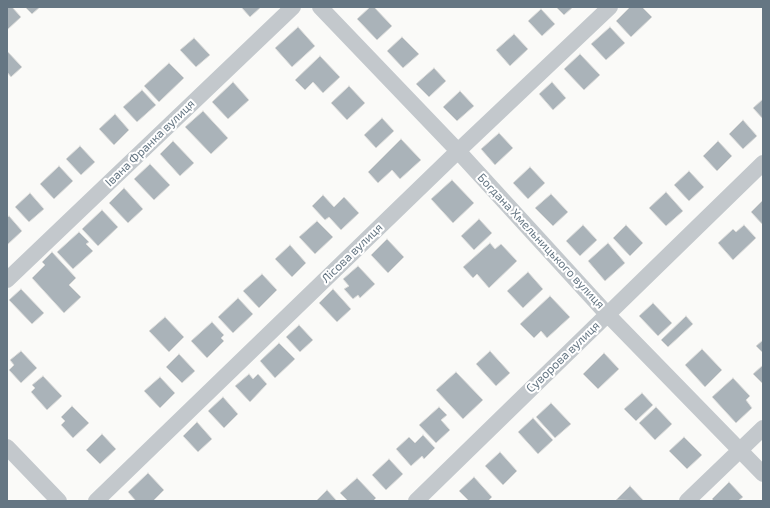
<!DOCTYPE html>
<html>
<head>
<meta charset="utf-8">
<style>
	body { margin:0 }
	#map { position:relative; width:770px; height:508px; overflow:hidden; background:#fafaf8; font-family:"Exo 2",sans-serif }
	canvas { display:block }
	.frame { position:absolute; inset:0; border:8px solid #657683; pointer-events:none }
</style>
</head>
<body>
<div id="map">
<canvas width="770" height="508"></canvas>
<div class="frame"></div>
</div>
<script>
const ctx = document.querySelector('canvas').getContext('2d');
ctx.lineJoin = 'round';
function paint(path, color) { ctx.fillStyle = color; ctx.fill(path, 'evenodd'); }
const toPath = rows => new Path2D(rows.map(r => 'M' + r).join(''));
function strokePath(path, color, width, dash) { ctx.strokeStyle = color; ctx.lineWidth = width; ctx.lineCap = dash ? 'butt' : 'round'; ctx.setLineDash(dash || []); ctx.stroke(path); }
function write(font, color, halo, rows, align = 'center') {
  ctx.font = font + ' "Exo 2",sans-serif'; ctx.lineWidth = 4; ctx.setLineDash([]); ctx.textBaseline = 'middle'; ctx.strokeStyle = halo; ctx.fillStyle = color; for (const [text, x, y, turn = 0] of rows) {
    ctx.save(); ctx.translate(x, y); ctx.rotate((+turn || 0) * Math.PI / 180); ctx.textAlign = isNaN(turn) ? turn : align; if (halo) ctx.strokeText(text, 0, 0); ctx.fillText(text, 0, 0); ctx.restore();
  }
}
const building = toPath([
	[7,7,12,7,21,17,7,30,7,7],
	[25,7,40,7,32,14,25,7],
	[241,7,261,7,250,17,241,7],
	[370,7,374,7,392,26,377,40,357,19,370,7],
	[556,7,573,7,564,15,556,7],
	[630,7,642,7,652,17,631,37,616,21,630,7],
	[541,9,555,24,542,36,528,21,541,9],
	[298,27,315,46,292,67,275,48,298,27],
	[610,27,625,43,606,60,591,44,610,27],
	[514,34,528,49,510,66,496,50,514,34],
	[402,37,419,54,403,68,387,51,402,37],
	[194,38,210,55,196,67,180,50,194,38],
	[7,51,22,67,11,77,7,72,7,51],
	[580,54,600,75,584,90,564,69,580,54],
	[320,56,340,77,323,93,313,82,305,90,295,80,320,56],
	[169,63,184,78,159,102,144,86,169,63],
	[434,68,446,81,429,97,416,84,434,68],
	[233,82,249,100,228,119,212,102,233,82],
	[552,82,566,98,553,110,539,94,552,82],
	[349,86,365,103,347,120,331,103,349,86],
	[142,90,156,105,137,122,123,107,142,90],
	[460,91,474,106,457,121,443,107,460,91],
	[763,99,763,119,753,108,763,99],
	[203,111,228,138,211,154,185,127,203,111],
	[115,114,129,130,114,145,99,129,115,114],
	[382,118,394,131,376,148,364,135,382,118],
	[743,120,757,136,743,149,729,134,743,120],
	[499,133,513,148,495,165,481,149,499,133],
	[401,139,421,160,400,179,392,170,378,183,368,172,401,139],
	[173,141,194,163,180,176,160,154,173,141],
	[718,141,732,156,717,171,703,156,718,141],
	[80,146,95,162,81,175,66,159,80,146],
	[150,164,170,185,154,200,134,179,150,164],
	[59,166,73,181,54,199,40,184,59,166],
	[530,167,545,183,528,199,513,183,530,167],
	[689,171,704,187,689,201,674,185,689,171],
	[452,180,474,203,453,223,431,199,452,180],
	[124,188,143,209,128,223,109,203,124,188],
	[666,192,683,211,666,226,649,208,666,192],
	[30,193,44,209,29,222,15,207,30,193],
	[551,194,568,212,553,226,535,208,551,194],
	[323,195,334,207,344,197,359,213,341,230,329,217,325,220,312,206,323,195],
	[763,200,763,225,751,212,763,200],
	[102,210,118,227,98,246,82,229,102,210],
	[9,216,22,231,7,245,7,218,9,216],
	[479,219,492,233,474,250,461,236,479,219],
	[317,221,333,237,315,254,299,237,317,221],
	[583,225,597,240,580,256,566,241,583,225],
	[626,225,643,243,630,256,613,238,626,225],
	[744,225,756,238,733,260,718,243,733,229,736,232,744,225],
	[79,232,89,242,86,244,93,251,73,269,57,252,79,232],
	[387,239,404,257,388,273,371,255,387,239],
	[490,243,495,249,501,244,517,261,489,288,477,274,473,278,463,267,490,243],
	[608,243,625,263,605,281,588,261,608,243],
	[290,245,306,263,292,277,275,259,290,245],
	[52,252,76,278,69,285,81,297,64,313,32,278,45,265,42,262,52,252],
	[358,266,375,284,360,298,358,295,353,299,344,289,349,286,343,279,358,266],
	[528,272,543,289,523,308,507,291,528,272],
	[262,274,277,290,259,308,243,291,262,274],
	[21,289,44,313,32,324,9,300,21,289],
	[333,289,351,309,337,322,319,303,333,289],
	[550,296,570,317,547,338,541,331,534,338,520,324,550,296],
	[238,298,253,314,233,333,218,317,238,298],
	[653,303,672,323,658,336,639,316,653,303],
	[686,316,693,324,668,347,661,340,686,316],
	[165,317,184,337,169,352,149,331,165,317],
	[212,322,224,335,221,338,224,341,207,358,191,341,212,322],
	[299,325,313,340,300,352,286,337,299,325],
	[763,340,763,353,756,346,763,340],
	[279,343,295,359,275,378,260,361,279,343],
	[702,349,722,370,705,387,685,365,702,349],
	[21,351,37,368,21,383,9,370,14,365,10,360,21,351],
	[490,351,510,373,496,386,476,364,490,351],
	[604,353,619,369,598,389,583,374,604,353],
	[179,354,195,371,182,383,166,367,179,354],
	[763,365,763,384,753,374,763,365],
	[456,372,483,400,463,419,436,390,456,372],
	[249,374,253,379,258,374,267,384,250,402,235,386,249,374],
	[43,376,62,396,47,410,31,392,35,388,32,385,43,376],
	[160,377,175,393,160,408,144,391,160,377],
	[733,378,750,396,746,400,752,408,736,423,712,397,733,378],
	[642,393,653,405,636,421,624,409,642,393],
	[223,397,238,414,224,428,208,411,223,397],
	[551,403,571,424,555,438,536,417,551,403],
	[72,406,89,423,73,438,61,425,65,421,61,417,72,406],
	[439,407,447,415,441,420,450,430,436,443,419,425,439,407],
	[656,407,672,424,655,440,639,423,656,407],
	[533,418,553,440,538,454,518,432,533,418],
	[197,422,212,439,198,452,183,436,197,422],
	[102,434,116,449,100,464,86,450,102,434],
	[423,435,435,448,424,459,422,456,411,466,396,449,409,437,415,443,423,435],
	[684,437,702,455,687,469,669,451,684,437],
	[500,452,517,471,503,485,485,466,500,452],
	[389,459,403,474,386,490,372,475,389,459],
	[148,473,164,490,153,501,136,501,128,492,148,473],
	[474,477,492,497,488,501,469,501,459,491,474,477],
	[357,478,376,498,373,501,348,501,340,493,357,478],
	[729,482,743,497,738,501,714,501,712,499,729,482],
	[630,486,644,501,616,500,630,486],
	[327,490,337,501,316,501,327,490]
]);
const street = toPath([
	[320,7,458,151,607,314,763,474],
	[7,280,293,7],
	[7,447,59,501],
	[96,501,458,151,610,7],
	[416,501,763,163],
	[687,501,763,428]
]);
const streetNames = [
	["Івана Франка вулиця",150,143,-44],
	["Богдана Хмельницького вулиця",541,241,47],
	["Лісова вулиця",352,253,-44],
	["Суворова вулиця",563,357,-44]
];
paint(building, '#aab3b9');
strokePath(building, '#dcdcda', 1);
strokePath(street, '#c3c8cc', 16);
write('12px', '#657683', '#fff', streetNames);
</script>
</body>
</html>
